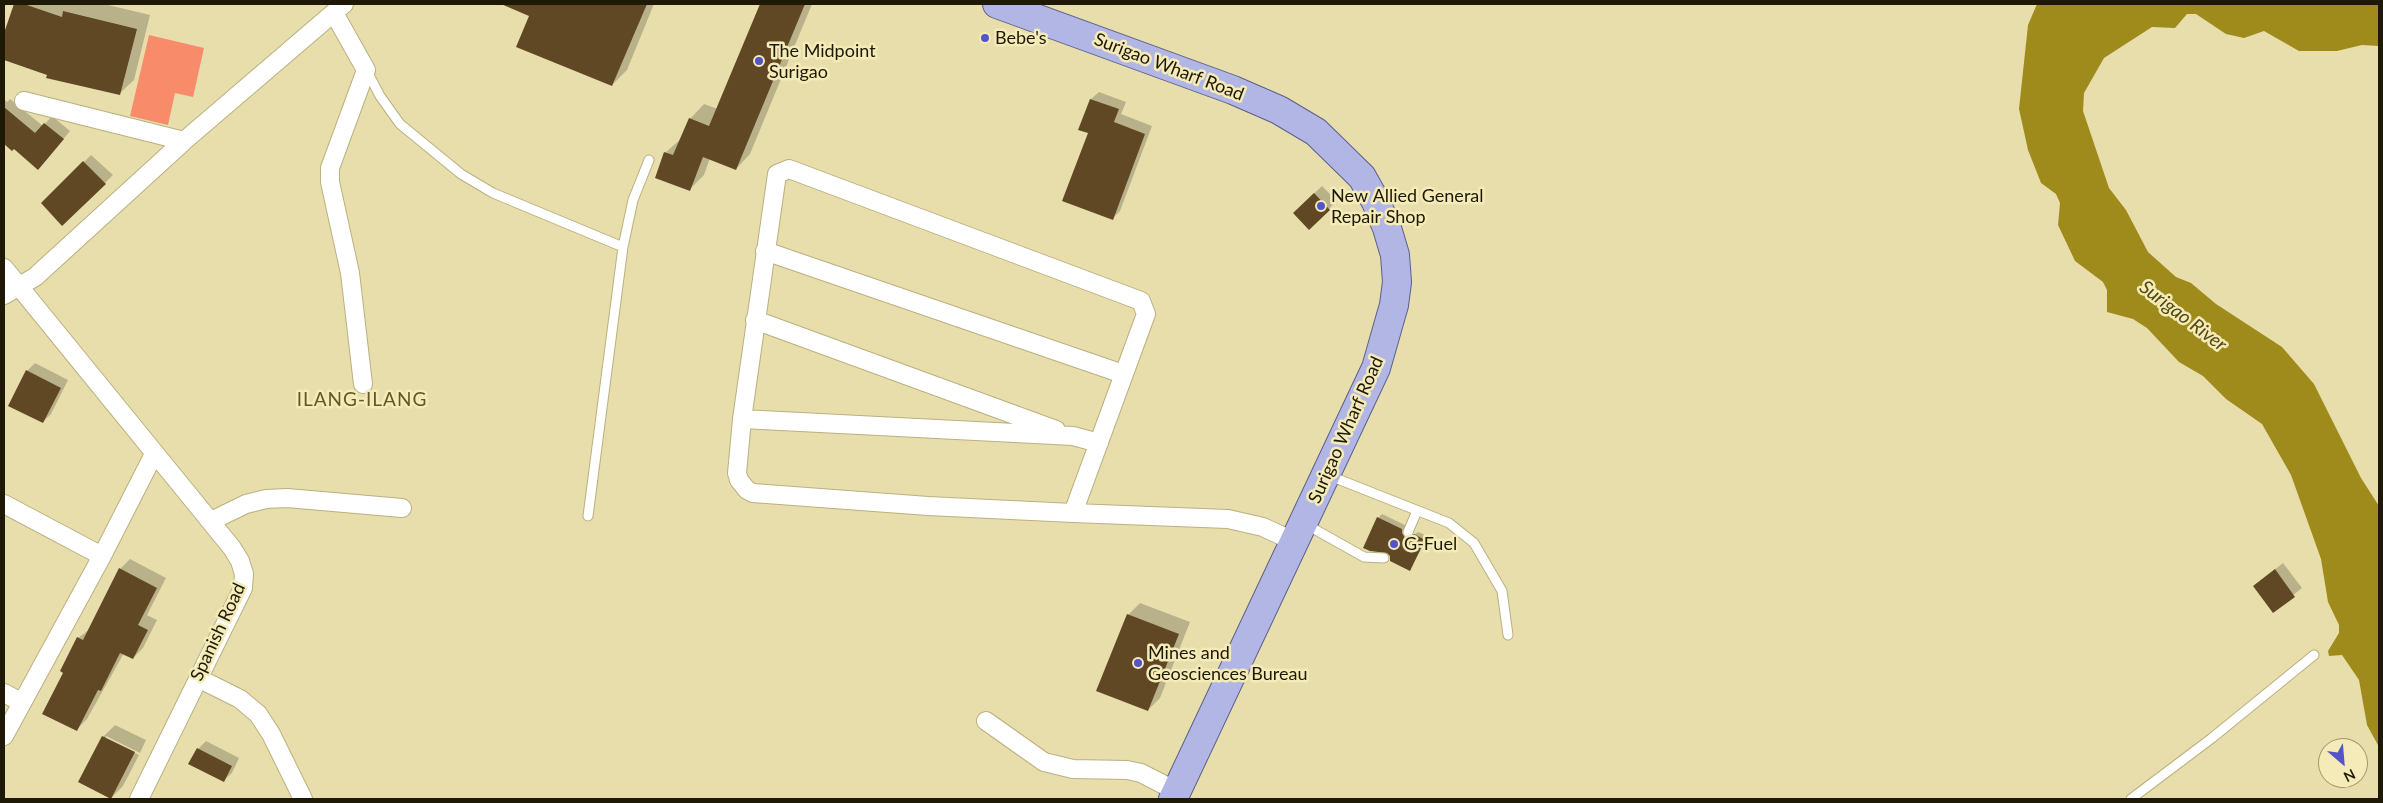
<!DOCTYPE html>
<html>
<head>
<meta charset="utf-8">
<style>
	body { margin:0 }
	#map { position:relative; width:2383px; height:803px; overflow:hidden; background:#e8deac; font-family:Lato,sans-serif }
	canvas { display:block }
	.frame { position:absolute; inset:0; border:5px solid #1d1906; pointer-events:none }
	.north { position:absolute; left:2318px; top:738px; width:50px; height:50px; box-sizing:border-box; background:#f5ebb8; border:1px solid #9f9771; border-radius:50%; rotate:153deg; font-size:14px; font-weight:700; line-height:20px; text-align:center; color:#1d1906 }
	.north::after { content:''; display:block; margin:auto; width:18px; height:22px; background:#5353ca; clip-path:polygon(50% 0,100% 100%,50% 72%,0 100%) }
</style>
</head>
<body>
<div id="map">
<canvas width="2383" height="803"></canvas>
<div class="frame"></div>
<div class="north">N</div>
</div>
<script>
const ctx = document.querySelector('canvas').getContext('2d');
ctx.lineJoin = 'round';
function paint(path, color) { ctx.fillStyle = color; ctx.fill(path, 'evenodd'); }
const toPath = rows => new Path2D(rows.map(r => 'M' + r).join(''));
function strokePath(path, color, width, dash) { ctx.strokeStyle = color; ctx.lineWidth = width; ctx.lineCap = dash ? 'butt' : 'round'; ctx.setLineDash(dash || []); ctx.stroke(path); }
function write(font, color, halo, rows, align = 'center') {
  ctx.font = font + ' Lato,sans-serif'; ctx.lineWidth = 5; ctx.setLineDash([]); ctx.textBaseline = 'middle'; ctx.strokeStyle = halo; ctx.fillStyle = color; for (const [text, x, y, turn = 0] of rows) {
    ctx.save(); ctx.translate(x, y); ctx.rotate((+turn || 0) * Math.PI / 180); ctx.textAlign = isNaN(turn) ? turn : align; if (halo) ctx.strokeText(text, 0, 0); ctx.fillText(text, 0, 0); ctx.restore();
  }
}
const green = toPath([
	[149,35,204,48,193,97,175,93,168,125,130,116]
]);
const water = toPath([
	[2037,4,2379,4,2379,46,2362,45,2337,51,2299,51,2264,31,2244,38,2226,34,2196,14,2187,14,2175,28,2152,27,2104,58,2084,93,2083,111,2109,188,2126,210,2148,252,2176,277,2191,283,2216,304,2282,347,2314,384,2361,478,2379,506,2379,747,2367,725,2359,680,2342,655,2329,656,2328,651,2339,633,2339,625,2328,602,2321,559,2291,475,2262,424,2226,399,2203,376,2179,362,2147,328,2133,319,2107,312,2107,290,2103,282,2075,261,2058,225,2060,203,2056,194,2041,183,2028,150,2019,109,2028,25]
]);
const shadow = toPath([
	[16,4,104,4,150,15,134,80,119,94,4,58,4,37],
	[502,4,654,4,627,70,612,85,531,15],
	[761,4,812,4,750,154,736,169,710,158,704,175,690,189,656,177,666,152,682,138,690,119,704,104,718,109],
	[1099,92,1126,102,1121,114,1152,126,1120,211,1113,218,1090,132,1091,99],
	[4,99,7,102,10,99,43,126,52,116,70,131,46,160,14,147,12,149,4,142],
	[91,155,113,175,63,225,43,203],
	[1322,186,1337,201,1309,228,1302,205],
	[35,363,68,380,51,414,43,422,27,371],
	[1382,514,1405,525,1405,529,1409,534,1414,535,1418,532,1428,536,1410,569,1391,555,1378,518],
	[130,559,166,578,147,615,157,620,143,648,133,658,124,653,87,719,77,729,65,672,78,638,90,629,120,569],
	[2283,563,2302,588,2273,611,2254,586],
	[1140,603,1190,622,1160,698,1148,710,1128,615],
	[115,725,146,740,140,753,106,736,106,739,139,755,123,786,111,798,103,737],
	[206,741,239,758,232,773,224,780,198,749]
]);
const building = toPath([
	[14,4,24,4,62,17,63,11,137,29,120,95,46,78,47,75,4,60,4,33],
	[501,4,647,4,612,86,516,47,529,16],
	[760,4,805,4,736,170,703,157,690,191,655,178,664,152,673,155,689,118,709,126],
	[1090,99,1119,109,1114,122,1145,134,1113,220,1062,201,1088,133,1078,130],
	[4,107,35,133,44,123,64,139,38,170,14,149,12,151,4,144],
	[83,161,106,184,62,226,41,203],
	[1314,193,1330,210,1309,230,1293,213],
	[26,370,61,388,43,423,8,406],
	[1377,517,1402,529,1402,533,1405,538,1409,538,1414,534,1425,540,1410,571,1390,561,1390,556,1387,553,1370,551,1363,548],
	[119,568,157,588,138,625,148,630,133,659,120,653,101,691,98,690,77,731,42,714,63,673,60,671,77,637,83,640],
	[2275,569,2295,597,2273,613,2253,586],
	[1127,614,1179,634,1148,711,1096,691],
	[102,736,135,752,111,799,78,782],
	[197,748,232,766,224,782,188,764]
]);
const lane = toPath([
	[367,71,380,96,400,124,461,174,493,193,623,247],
	[1330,476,1449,523,1474,543,1502,591,1508,635],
	[588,516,623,247,633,200,649,160],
	[1307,525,1364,557,1384,558],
	[1408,532,1417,511],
	[2131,799,2212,738,2314,655]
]);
const street = toPath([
	[334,13,366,70,330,168,330,182,350,273,363,384],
	[24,101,184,141],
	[765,251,1123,374],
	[4,268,232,548,240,561,244,574,243,588,139,799],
	[4,295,35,277,184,141,344,4],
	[755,320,1056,430],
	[742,419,1073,436,1099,443],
	[4,504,102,556],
	[1073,513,1146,314,1141,301,789,169,777,174,742,419,737,473,739,480,747,490,753,493,928,506,1073,513,1228,519,1263,527,1295,542],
	[211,521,246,504,266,499,287,498,402,508],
	[198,678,240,699,258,714,271,734,303,799],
	[4,693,21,702],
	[986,721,1044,762,1073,769,1127,770,1141,773,1176,791],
	[4,736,102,556,154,454]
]);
const primary = toPath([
	[997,4,1233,90,1279,110,1316,132,1362,177,1376,202,1387,228,1395,255,1397,282,1394,305,1376,368,1173,799]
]);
const markers = [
	[985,38,5,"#5353ca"],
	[759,61,5,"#5353ca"],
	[1321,206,5,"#5353ca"],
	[1394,544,5,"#5353ca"],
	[1138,663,5,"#5353ca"]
];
const poiNames = [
	["Bebe's",995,38],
	["The Midpoint",769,51],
	["Surigao",769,72],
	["New Allied General",1331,196],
	["Repair Shop",1331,217],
	["G-Fuel",1404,544],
	["Mines and",1148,653],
	["Geosciences Bureau",1148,674]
];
const streetNames = [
	["Surigao Wharf Road",1169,67,21],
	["Surigao Wharf Road",1346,430,-66],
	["Spanish Road",218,632,-65]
];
const waterNames = [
	["Surigao River",2183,316,37]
];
const neighbourhoodNames = [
	["ILANG-ILANG",362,400]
];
paint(green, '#f88b69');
paint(water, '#9f8b1c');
paint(shadow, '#0003');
paint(building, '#5f4823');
strokePath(lane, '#bab080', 11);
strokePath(street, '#bab080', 20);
strokePath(primary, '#5b5f8b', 30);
strokePath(lane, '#fff', 9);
strokePath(street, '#fff', 18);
strokePath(primary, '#b1b6e4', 28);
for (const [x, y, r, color] of markers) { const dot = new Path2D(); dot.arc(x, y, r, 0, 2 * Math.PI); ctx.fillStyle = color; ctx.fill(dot); strokePath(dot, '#f5ebb8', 2); }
write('18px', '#1d1906', '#f5ebb8', poiNames, 'left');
write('18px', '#1d1906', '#f5ebb8', streetNames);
write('italic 19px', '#51470f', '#f5ebb8', waterNames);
ctx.letterSpacing = '1px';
write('19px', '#61582a', '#f5ebb8', neighbourhoodNames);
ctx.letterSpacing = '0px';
</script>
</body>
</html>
